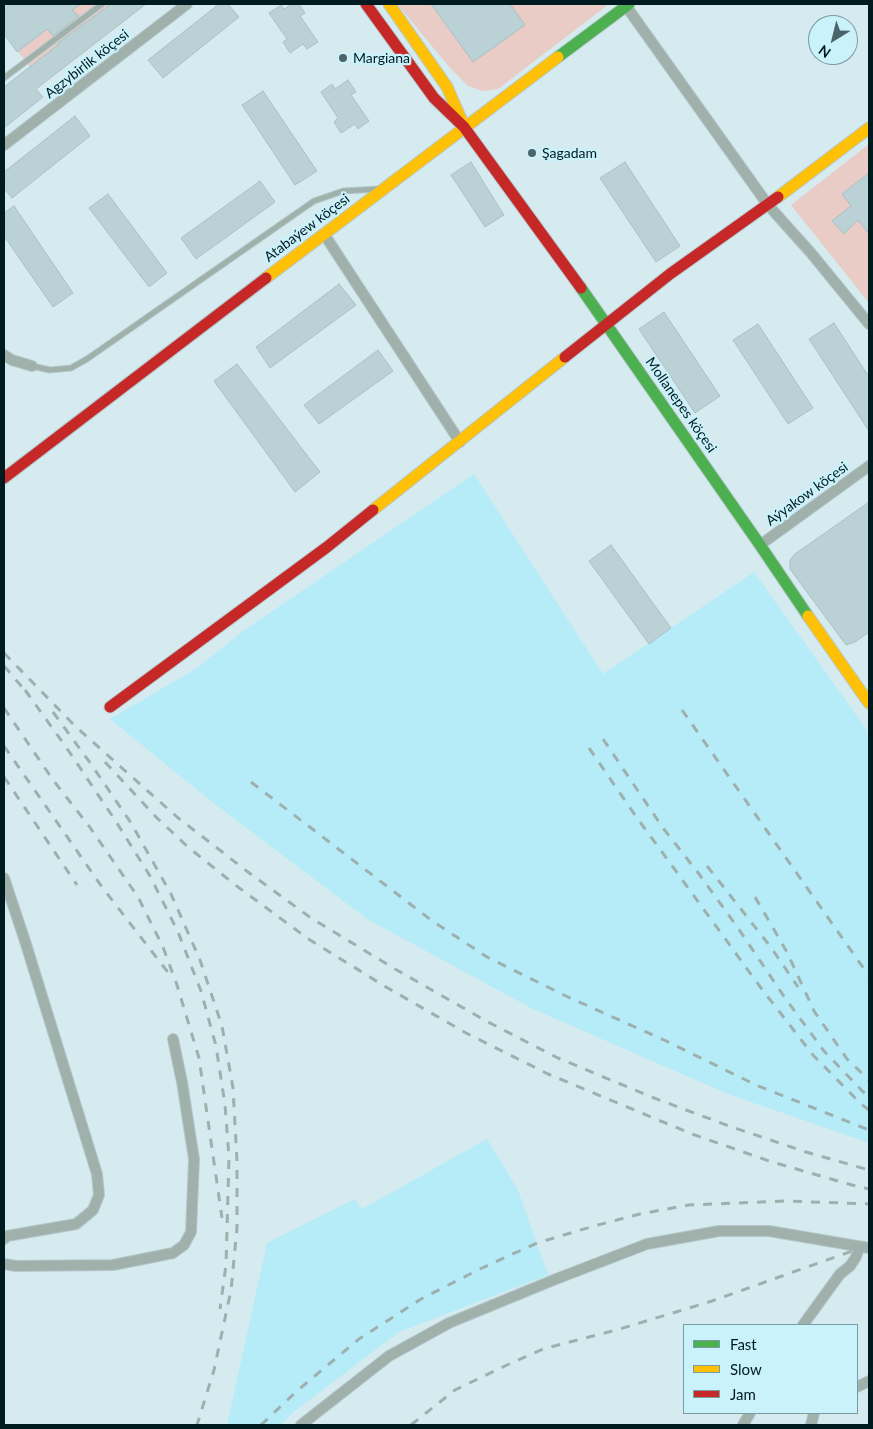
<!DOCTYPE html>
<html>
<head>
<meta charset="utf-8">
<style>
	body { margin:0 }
	#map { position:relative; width:873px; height:1429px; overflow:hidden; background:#d5ebf0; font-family:Lato,sans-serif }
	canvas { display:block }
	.frame { position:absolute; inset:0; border:5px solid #001b20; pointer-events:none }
	.legend { position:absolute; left:683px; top:1324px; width:175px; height:90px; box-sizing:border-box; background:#caf2fb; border:1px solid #799ca3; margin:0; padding:6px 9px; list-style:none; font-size:15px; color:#001b20 }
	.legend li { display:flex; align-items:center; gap:10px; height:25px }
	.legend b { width:25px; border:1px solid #799ca3 }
	.north { position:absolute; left:808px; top:15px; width:50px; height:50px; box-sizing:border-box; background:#caf2fb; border:1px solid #799ca3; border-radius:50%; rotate:216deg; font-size:14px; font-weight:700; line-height:20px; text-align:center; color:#001b20 }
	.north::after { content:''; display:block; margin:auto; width:18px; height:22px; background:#4b6469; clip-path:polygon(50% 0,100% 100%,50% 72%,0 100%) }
</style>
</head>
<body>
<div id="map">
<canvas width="873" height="1429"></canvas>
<div class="frame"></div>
<ul class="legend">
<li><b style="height:6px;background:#4caf50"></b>Fast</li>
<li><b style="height:6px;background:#ffc107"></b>Slow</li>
<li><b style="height:6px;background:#c62828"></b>Jam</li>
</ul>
<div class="north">N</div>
</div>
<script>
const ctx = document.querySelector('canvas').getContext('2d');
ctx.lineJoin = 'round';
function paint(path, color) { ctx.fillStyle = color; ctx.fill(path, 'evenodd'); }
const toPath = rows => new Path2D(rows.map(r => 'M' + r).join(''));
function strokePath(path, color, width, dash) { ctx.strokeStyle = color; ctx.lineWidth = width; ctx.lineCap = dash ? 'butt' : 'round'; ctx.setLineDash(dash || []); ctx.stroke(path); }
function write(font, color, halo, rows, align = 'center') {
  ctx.font = font + ' Lato,sans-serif'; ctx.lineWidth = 4.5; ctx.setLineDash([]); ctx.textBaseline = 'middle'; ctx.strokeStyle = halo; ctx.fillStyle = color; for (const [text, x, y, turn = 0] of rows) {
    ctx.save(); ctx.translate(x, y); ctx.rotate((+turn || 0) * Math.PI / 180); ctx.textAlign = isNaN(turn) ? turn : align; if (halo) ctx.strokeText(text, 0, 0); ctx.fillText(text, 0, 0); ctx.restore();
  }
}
const built = toPath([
	[474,474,603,674,754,572,869,733,869,1143,728,1094,533,1009,367,919,216,805,110,719,197,668,243,631],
	[487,1139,518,1190,548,1275,399,1332,291,1414,281,1425,227,1425,267,1243,355,1199,362,1209]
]);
const green = toPath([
	[4,4,111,4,30,67,4,34],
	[397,4,609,4,498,89,483,91,468,86,450,68],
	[869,144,869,303,791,205]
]);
const building = toPath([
	[4,4,81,4,72,10,79,16,53,36,47,29,17,52,4,34,4,4],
	[111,4,146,4,36,89,43,97,4,128,4,87,59,44,58,43,111,4],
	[219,4,228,4,239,17,163,78,148,60,219,4],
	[292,4,299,4,305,13,300,16,318,42,307,49,303,44,290,53,283,42,287,39,269,13,281,5,284,9,292,4],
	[431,4,510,4,525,25,473,62,431,4],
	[348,80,356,92,351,95,369,121,358,129,355,124,341,133,334,122,338,118,321,92,332,84,335,89,348,80],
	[263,91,317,171,295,185,242,105,263,91],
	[75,116,90,136,12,198,4,188,4,172,75,116],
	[471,162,504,215,485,227,451,175,471,162],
	[625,162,680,246,656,262,600,178,625,162],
	[869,173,869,234,858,220,844,234,832,221,851,206,842,194,869,173],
	[260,181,275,202,196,259,181,238,260,181],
	[108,194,167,273,149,287,89,208,108,194],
	[14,206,73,293,53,307,4,236,4,213,14,206],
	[339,284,356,305,270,368,256,347,339,284],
	[664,312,720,396,695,413,639,329,664,312],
	[834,323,869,377,869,431,809,339,834,323],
	[758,324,813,408,788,424,733,340,758,324],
	[378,350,393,371,319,424,304,405,378,350],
	[237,364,320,472,295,492,214,381,237,364],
	[869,502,869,632,855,642,846,645,790,569,790,560,795,554,869,502],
	[611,545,671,628,649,644,589,561,611,545]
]);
const lane = toPath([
	[4,78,102,4],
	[32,366,50,370,71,368,87,359,314,201,343,191,378,189]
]);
const street = toPath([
	[626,6,768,205,811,253,869,324],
	[4,145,187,4],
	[324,234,460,442],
	[4,355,12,360,32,366],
	[760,545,869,466],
	[4,878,25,941,97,1174,99,1195,93,1210,76,1224,7,1236,4,1239],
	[4,1264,16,1266,113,1265,173,1253,184,1245,191,1232,194,1159,182,1082,173,1039],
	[803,1325,840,1274,850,1266,856,1257,859,1248],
	[857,1387,869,1381],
	[301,1425,389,1356,449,1323,556,1279,647,1244,719,1231,769,1231,869,1248],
	[743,1425,750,1413],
	[811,1425,814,1413]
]);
const fast = toPath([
	[558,57,629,4],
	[581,288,760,545,808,616]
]);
const slow = toPath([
	[389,4,447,87,461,119],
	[778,197,869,128],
	[266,278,558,57],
	[373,510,565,357],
	[808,616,869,703]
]);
const jam = toPath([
	[366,4,434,98,464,127,581,288],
	[565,357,670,274,778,197],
	[4,478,266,278],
	[110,707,327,547,373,510]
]);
const rail = toPath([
	[4,653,75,726,177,817,248,872,311,918,395,969,488,1022,558,1058,654,1098,729,1126,806,1152,869,1170],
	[4,666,29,695],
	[25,690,66,747,115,820,150,876,178,932,201,991,216,1046,225,1105,229,1157,226,1265,220,1309],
	[4,708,53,780,89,826,138,897,163,947,177,985,199,1058,222,1218],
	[682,710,869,976],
	[53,712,91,764,131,823,171,894,200,960,222,1026,233,1088,237,1161,237,1228,231,1290,214,1370,197,1425],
	[603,739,663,828,699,874,738,928,785,998,824,1051,869,1098],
	[4,746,102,887,170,975],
	[589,748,635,815,761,988,813,1055,861,1104,869,1110],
	[105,762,157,818,188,847,234,884,307,938,386,987,466,1033,548,1074,692,1134,769,1161,852,1185,869,1189],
	[4,777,77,885],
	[251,782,431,920,487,957,568,997,664,1040,756,1085,869,1130],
	[707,866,770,946,798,987],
	[755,897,787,952,814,1011,847,1059,869,1080],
	[261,1425,298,1390,359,1339,421,1299,480,1269,537,1243,594,1226,640,1214,689,1205,787,1201,869,1204],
	[411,1425,455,1390,507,1365,543,1349,620,1329,712,1301,869,1245]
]);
const markers = [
	[343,58,5,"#4b6469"],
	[532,153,5,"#4b6469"]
];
const poiNames = [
	["Margiana",353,58],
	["Şagadam",542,153]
];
const streetNames = [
	["Agzybirlik köçesi",87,64,-38],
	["Atabaýew köçesi",307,228,-37],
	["Mollanepes köçesi",681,405,55],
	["Aýyakow köçesi",807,494,-36]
];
paint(built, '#b6ecf8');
paint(green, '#e9ccc5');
paint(building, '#bad1d6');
strokePath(building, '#a9c0c5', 1);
strokePath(lane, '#b5c8cc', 7);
strokePath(street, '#b5c8cc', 12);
strokePath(fast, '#b5c8cc', 13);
strokePath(slow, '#b5c8cc', 13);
strokePath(jam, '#b5c8cc', 13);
strokePath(lane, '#9fb1aa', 5);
strokePath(street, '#9fb1aa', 10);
strokePath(fast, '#4caf50', 11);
strokePath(slow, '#ffc107', 11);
strokePath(jam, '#c62828', 11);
strokePath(rail, '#9eb0ae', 3, [9, 9]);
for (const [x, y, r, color] of markers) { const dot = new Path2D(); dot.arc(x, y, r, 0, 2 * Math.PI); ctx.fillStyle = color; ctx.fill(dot); strokePath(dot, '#caf2fb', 2); }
write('14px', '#001b20', '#caf2fb', poiNames, 'left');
write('14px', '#001b20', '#caf2fb', streetNames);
</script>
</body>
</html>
